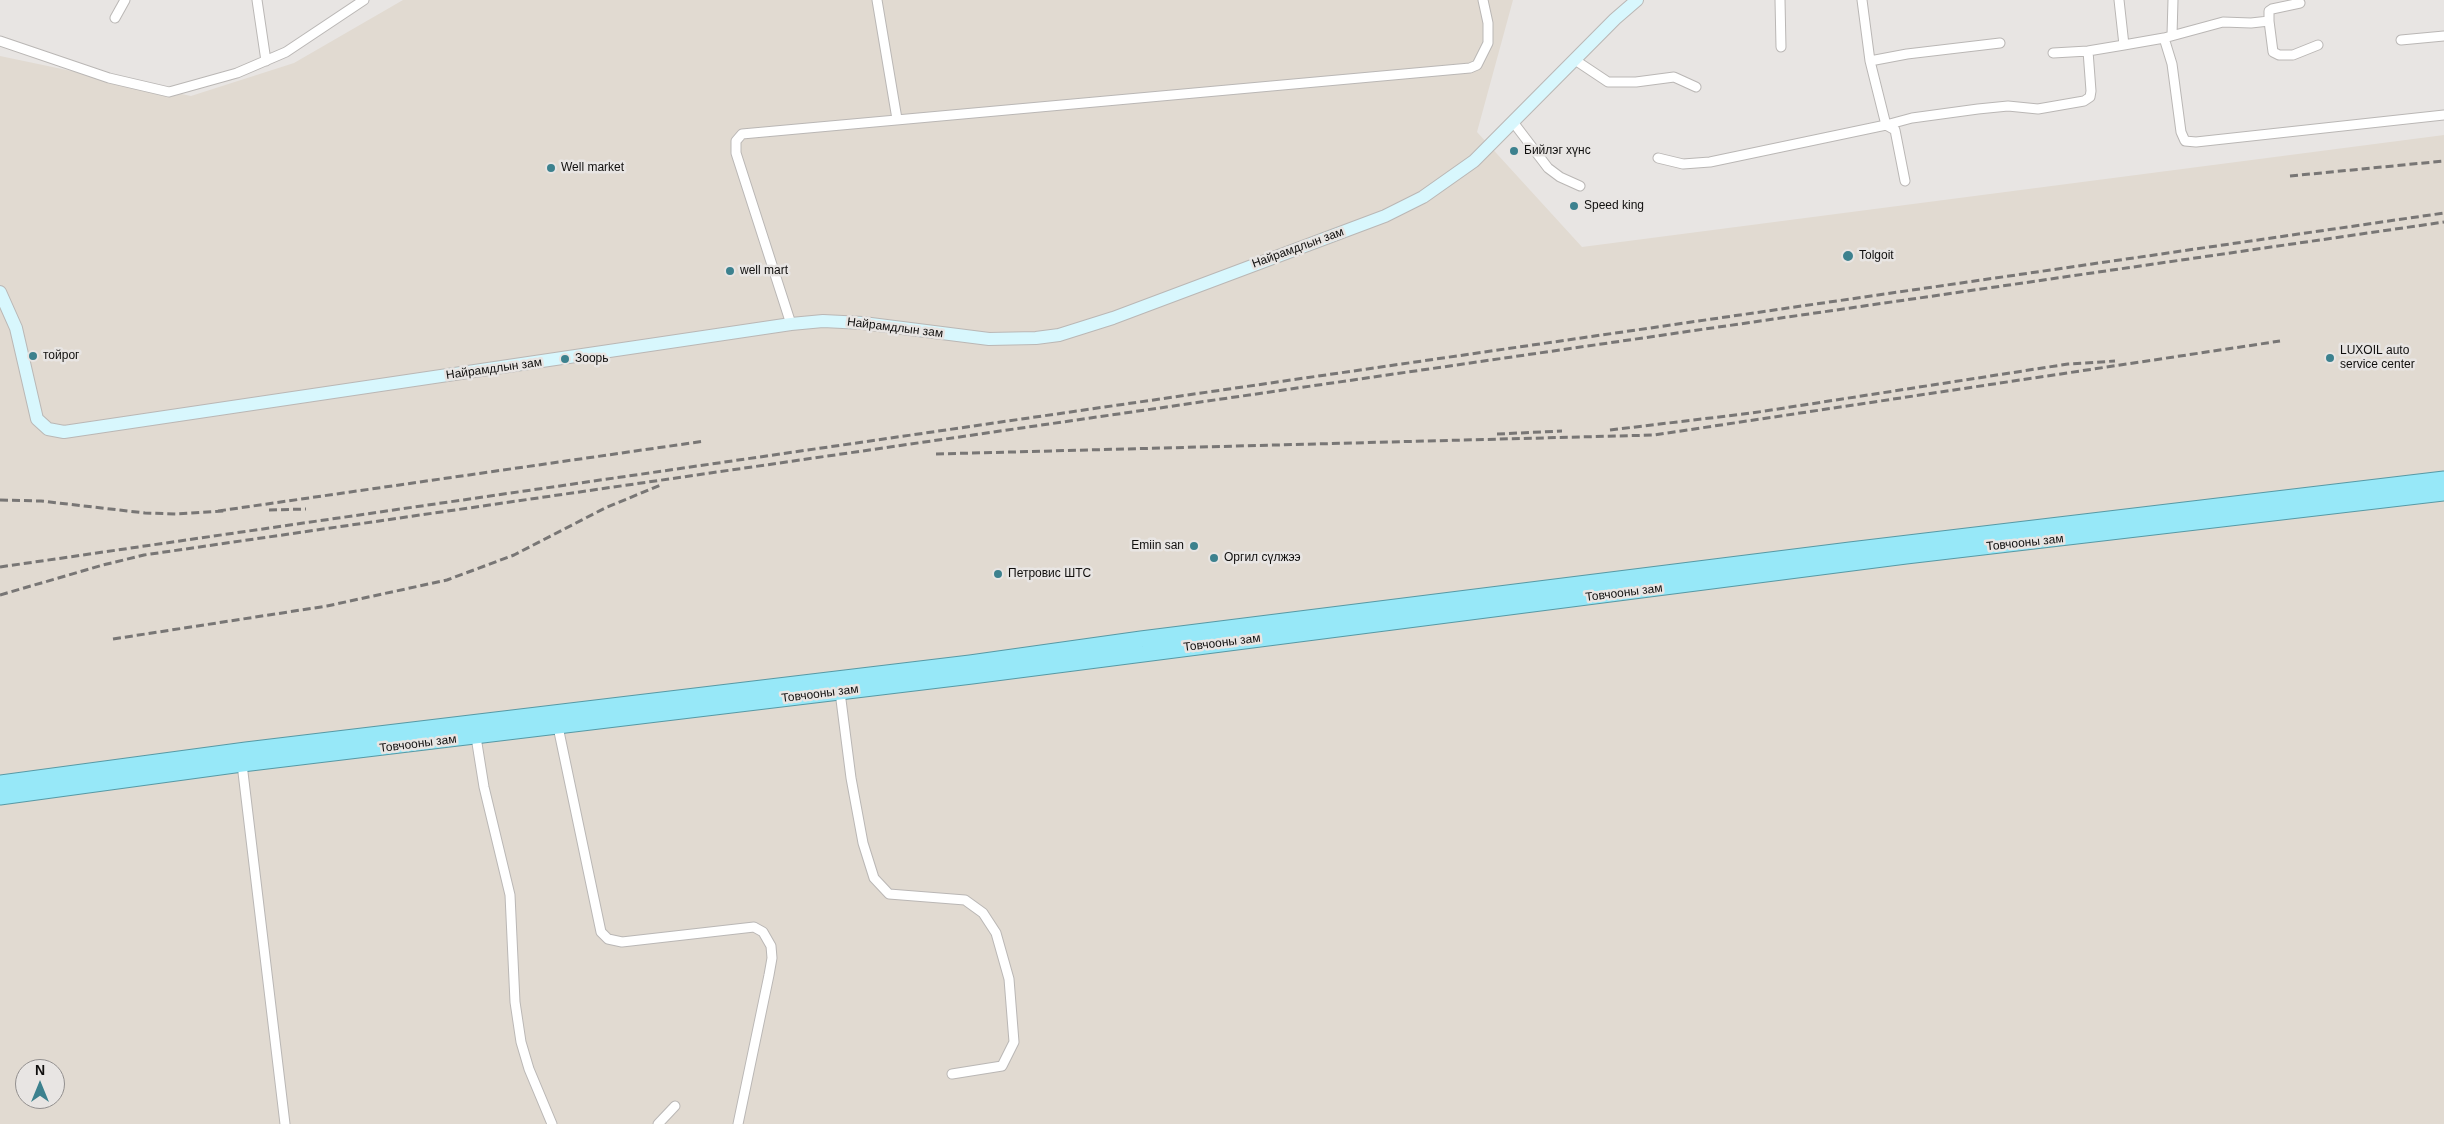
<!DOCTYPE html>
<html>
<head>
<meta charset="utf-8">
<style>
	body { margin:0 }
	#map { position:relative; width:2444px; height:1124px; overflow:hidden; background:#e8e5e3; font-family:Helvetica,sans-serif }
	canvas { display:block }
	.north { position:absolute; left:15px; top:1059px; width:50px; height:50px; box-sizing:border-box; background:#e8e5e3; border:1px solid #928f8e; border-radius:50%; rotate:0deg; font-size:14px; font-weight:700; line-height:20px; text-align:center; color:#100f0e }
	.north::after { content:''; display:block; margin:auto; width:18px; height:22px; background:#3c818e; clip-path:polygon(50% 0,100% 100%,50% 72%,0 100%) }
</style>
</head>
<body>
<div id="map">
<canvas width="2444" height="1124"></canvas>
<div class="north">N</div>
</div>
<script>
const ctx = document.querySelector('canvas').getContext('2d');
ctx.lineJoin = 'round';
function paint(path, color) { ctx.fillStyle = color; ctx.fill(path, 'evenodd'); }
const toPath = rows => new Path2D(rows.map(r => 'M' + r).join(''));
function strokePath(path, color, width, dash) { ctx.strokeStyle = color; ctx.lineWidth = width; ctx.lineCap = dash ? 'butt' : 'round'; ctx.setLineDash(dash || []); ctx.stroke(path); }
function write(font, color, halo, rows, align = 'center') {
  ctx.font = font + ' Helvetica,sans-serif'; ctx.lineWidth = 5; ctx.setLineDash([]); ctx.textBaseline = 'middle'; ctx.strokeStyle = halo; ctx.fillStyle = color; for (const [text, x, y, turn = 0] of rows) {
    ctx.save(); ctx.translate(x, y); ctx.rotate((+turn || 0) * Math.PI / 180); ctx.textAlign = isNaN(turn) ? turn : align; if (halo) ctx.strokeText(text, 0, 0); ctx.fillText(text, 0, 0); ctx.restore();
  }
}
const built = toPath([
	[403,0,1513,0,1477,132,1582,247,2444,135,2444,1124,0,1124,0,56,191,96,294,63],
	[25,1069,55,1069,55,1099,25,1099]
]);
const minor = toPath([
	[257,0,266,61],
	[877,0,897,119],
	[1780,0,1781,47],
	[2119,0,2124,45],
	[115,18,125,0],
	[2269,21,2269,11,2272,9,2300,3],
	[2172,35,2173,0],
	[2164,38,2172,64,2181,132,2185,141,2196,142,2444,115],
	[2401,40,2444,36],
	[0,41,109,78,169,92,237,73,286,52,364,0],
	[2053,53,2088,51,2124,45,2164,38,2223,22,2251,23,2269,21,2273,52,2279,55,2293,55,2318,45],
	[1575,60,1608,82,1636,82,1674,77,1696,87],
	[1870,61,1907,54,2000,43],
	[1513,122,1548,168,1560,177,1580,186],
	[1886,125,1912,118,1978,109,2008,106,2038,109,2084,101,2090,97,2091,91,2088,51],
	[1886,125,1895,130,1905,181],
	[1658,158,1683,164,1710,162,1886,125,1870,61,1862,0],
	[791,324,736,153,736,141,742,134,1470,68,1477,65,1488,43,1488,23,1483,0],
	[840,692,851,778,863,843,874,878,889,894,965,900,983,913,996,933,1009,979,1014,1042,1002,1066,952,1074],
	[557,722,601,932,608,939,622,942,754,927,763,932,771,946,772,958,769,975,738,1124],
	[476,737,484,787,510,895,515,1002,521,1042,529,1069,552,1124],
	[242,764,285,1124],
	[658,1124,675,1106]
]);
const secondary = toPath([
	[0,292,16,328,37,419,48,429,64,432,791,324,823,321,863,323,989,339,1036,338,1059,335,1113,318,1385,216,1423,197,1474,161,1615,19,1637,0]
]);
const trunk = toPath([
	[0,783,246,750,970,663,1141,639,1850,550,2444,479],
	[0,797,242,764,972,676,1906,556,2444,493]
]);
const rail = toPath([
	[2290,176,2444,161],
	[1610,430,1752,413,2068,364,2115,361],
	[1497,434,1562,431],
	[936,454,1654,435,2280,341],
	[0,500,41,501,145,513,176,514,224,511],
	[269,510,306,509],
	[218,511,705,441],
	[0,567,2444,213],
	[0,595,103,565,144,555,2444,222],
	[113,639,327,606,447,580,514,555,605,508,663,484]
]);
const markers = [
	[1514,151,5,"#3c818e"],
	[551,168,5,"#3c818e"],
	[1574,206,5,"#3c818e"],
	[1848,256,6,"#3c818e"],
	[730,271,5,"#3c818e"],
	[33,356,5,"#3c818e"],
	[2330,358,5,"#3c818e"],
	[565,359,5,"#3c818e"],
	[1194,546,5,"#3c818e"],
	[1214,558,5,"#3c818e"],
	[998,574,5,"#3c818e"]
];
const poiNames = [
	["Бийлэг хүнс",1524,151],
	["Well market",561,168],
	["Speed king",1584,206],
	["Tolgoit",1859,256],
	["well mart",740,271],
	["LUXOIL auto",2340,351],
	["service center",2340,365],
	["тойрог",43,356],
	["Зоорь",575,359],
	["Emiin san",1184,546,"right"],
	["Оргил сүлжээ",1224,558],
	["Петровис ШТС",1008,574]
];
const streetNames = [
	["Найрамдлын зам",1298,248,-20],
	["Найрамдлын зам",895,328,7],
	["Найрамдлын зам",494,369,-8],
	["Товчооны зам",2025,543,-6],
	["Товчооны зам",1624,593,-7],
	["Товчооны зам",1222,643,-7],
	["Товчооны зам",820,694,-7],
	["Товчооны зам",418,744,-7]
];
paint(built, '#e1dad1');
strokePath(minor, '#bab7b5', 11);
strokePath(secondary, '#bab7b5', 14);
strokePath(trunk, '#5799a5', 17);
strokePath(minor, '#fff', 9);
strokePath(secondary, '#d8f7fd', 12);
strokePath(trunk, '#97e8f8', 15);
strokePath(rail, '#787675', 3, [8, 4]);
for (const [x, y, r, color] of markers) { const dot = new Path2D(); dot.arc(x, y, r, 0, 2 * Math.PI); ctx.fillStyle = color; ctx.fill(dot); strokePath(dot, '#e8e5e3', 2); }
write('12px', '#100f0e', '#e8e5e3', poiNames, 'left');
write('12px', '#100f0e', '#e8e5e3', streetNames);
</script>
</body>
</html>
